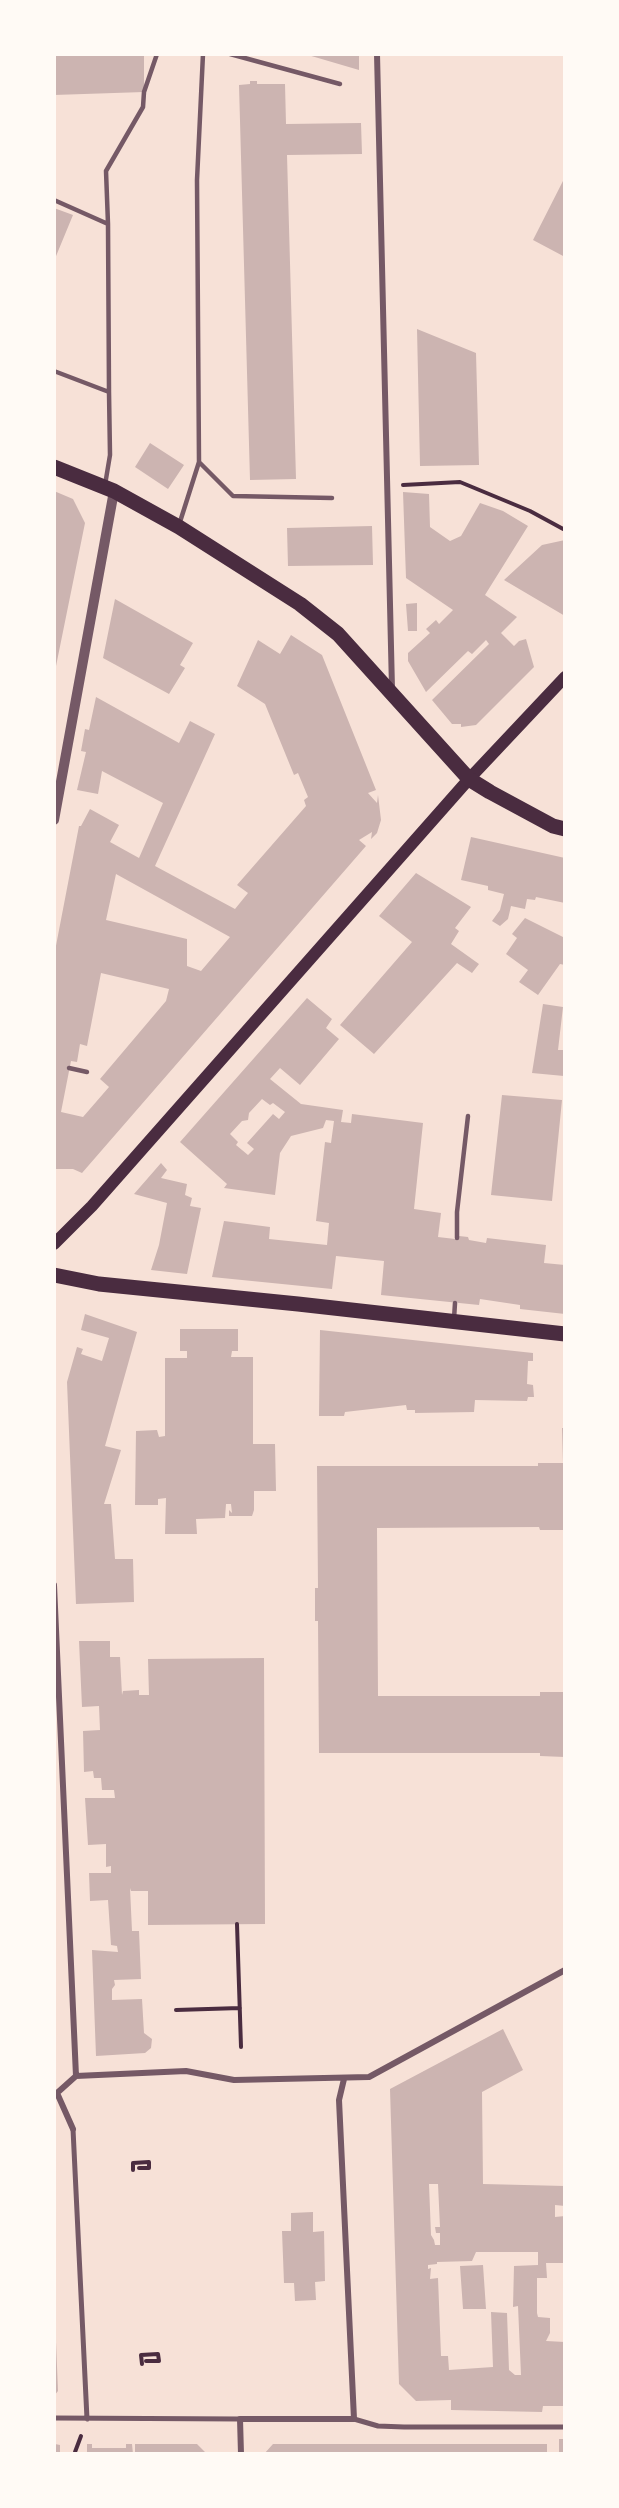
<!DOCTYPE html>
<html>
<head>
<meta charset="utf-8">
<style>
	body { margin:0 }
	#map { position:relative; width:619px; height:2508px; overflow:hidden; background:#f7e1d7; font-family:Rubik,sans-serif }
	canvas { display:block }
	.frame { position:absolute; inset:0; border:56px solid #fffaf5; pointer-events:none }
</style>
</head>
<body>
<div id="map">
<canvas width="619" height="2508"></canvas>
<div class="frame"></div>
</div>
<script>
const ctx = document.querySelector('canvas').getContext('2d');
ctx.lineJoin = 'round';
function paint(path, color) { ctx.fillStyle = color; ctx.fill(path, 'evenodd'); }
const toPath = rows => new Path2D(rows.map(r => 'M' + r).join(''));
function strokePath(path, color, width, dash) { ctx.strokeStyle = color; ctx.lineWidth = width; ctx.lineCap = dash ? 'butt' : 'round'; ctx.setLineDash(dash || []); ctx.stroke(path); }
const building = toPath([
	[54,54,144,54,144,92,54,95],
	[309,54,359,54,359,70,308,55],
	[250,81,257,81,257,84,285,84,286,124,361,123,362,154,287,155,296,479,250,480,239,85,250,84],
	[565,177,565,257,533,240],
	[54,208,73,215,54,261],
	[417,329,476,353,479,465,420,466],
	[150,443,184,465,168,489,135,467],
	[54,491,73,499,85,523,55,671],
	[403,492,429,494,430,527,450,541,461,536,480,503,503,511,528,526,485,595,517,617,501,633,514,646,519,641,526,639,534,667,476,725,461,727,461,724,452,724,432,700,489,644,486,640,472,654,468,651,426,692,408,661,408,653,430,633,426,629,436,620,439,624,453,610,406,578],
	[372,526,373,565,288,566,287,528],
	[565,540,565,616,504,580,542,545],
	[115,599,193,643,180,665,185,668,169,694,103,658],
	[417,603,417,631,408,631,406,604],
	[291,635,322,655,376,790,368,793,377,803,378,795,381,820,377,833,371,839,372,832,359,840,366,846,82,1173,73,1169,54,1169,54,956,79,826,81,826,90,809,119,825,110,842,139,858,163,803,102,771,98,794,77,790,86,752,81,751,85,729,89,730,96,697,179,743,190,721,215,734,155,866,235,909,248,893,237,885,306,806,304,800,308,797,298,773,294,775,265,704,237,686,258,640,280,654],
	[116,874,230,937,201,971,187,966,187,939,106,920],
	[101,973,169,989,166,1001,100,1079,109,1087,83,1117,61,1112,71,1061,77,1062,80,1044,87,1046],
	[471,837,565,858,565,903,536,897,535,900,527,899,525,909,511,906,508,919,500,926,492,921,500,910,504,894,488,890,488,886,461,880],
	[416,873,471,907,455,928,459,931,451,944,479,964,472,973,457,963,374,1054,340,1025,412,942,379,916],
	[525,918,565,938,565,965,560,964,538,995,519,982,528,970,506,954,517,938,512,934],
	[307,998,332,1019,326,1028,339,1039,300,1085,280,1068,270,1079,301,1104,343,1110,341,1122,351,1123,352,1114,423,1123,414,1209,441,1213,438,1237,455,1239,459,1236,468,1237,469,1240,486,1243,487,1238,546,1245,544,1263,565,1265,565,1314,520,1309,520,1305,480,1299,479,1305,381,1295,384,1261,336,1256,332,1289,212,1277,224,1221,270,1227,269,1239,327,1245,329,1223,316,1221,325,1142,331,1143,334,1121,326,1120,323,1128,291,1136,280,1153,275,1195,224,1188,227,1184,180,1142],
	[262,1099,270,1105,273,1103,285,1112,279,1119,273,1114,247,1143,254,1149,248,1155,236,1145,238,1142,230,1134,242,1121,248,1120,249,1113],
	[543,1004,563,1007,558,1050,565,1050,564,1076,532,1073],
	[502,1095,562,1100,552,1201,491,1195],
	[161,1163,167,1170,161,1178,187,1184,185,1195,192,1198,190,1206,201,1208,187,1274,151,1270,159,1245,167,1203,134,1194],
	[85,1314,137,1332,105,1446,121,1450,104,1504,111,1504,115,1559,133,1559,134,1602,76,1604,67,1382,77,1347,83,1349,81,1354,102,1361,109,1338,81,1330],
	[180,1329,238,1329,238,1351,232,1351,231,1357,253,1357,253,1444,275,1444,276,1491,254,1491,254,1510,252,1516,229,1516,229,1510,232,1513,231,1504,226,1504,225,1518,196,1519,197,1534,165,1534,166,1498,158,1499,158,1505,135,1505,136,1431,157,1430,159,1437,165,1436,165,1358,187,1358,187,1351,180,1351],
	[320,1330,533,1353,533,1361,528,1361,527,1384,533,1385,534,1397,528,1397,527,1401,475,1400,474,1412,415,1413,415,1410,407,1410,406,1405,345,1412,344,1416,319,1416],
	[562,1428,565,1428,565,1530,540,1530,539,1527,377,1528,378,1696,540,1696,540,1692,565,1692,565,1757,540,1756,540,1753,319,1753,318,1621,315,1621,315,1588,318,1588,317,1466,538,1466,538,1463,563,1463],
	[79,1641,110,1641,110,1657,120,1657,122,1695,123,1691,139,1690,139,1695,149,1695,148,1659,264,1658,265,1924,148,1925,148,1891,131,1891,130,1888,132,1931,139,1931,141,1979,114,1980,115,1985,112,1989,112,2000,142,1999,144,2033,152,2039,151,2048,145,2053,96,2056,92,1950,118,1952,117,1946,111,1945,108,1900,90,1901,89,1873,111,1873,111,1866,106,1867,106,1844,88,1845,85,1798,115,1798,114,1790,102,1790,101,1778,94,1778,93,1771,84,1772,83,1731,100,1730,99,1706,82,1707],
	[503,2029,523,2070,482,2092,483,2184,565,2186,565,2206,555,2205,555,2217,565,2216,565,2263,546,2263,547,2278,537,2278,537,2313,538,2317,550,2318,550,2333,546,2341,565,2342,565,2406,543,2406,542,2412,451,2410,451,2400,416,2401,399,2384,390,2089],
	[429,2184,438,2184,440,2227,435,2227,436,2233,440,2233,440,2245,435,2245,434,2240,431,2235],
	[476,2252,538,2252,538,2265,514,2266,513,2307,518,2306,521,2375,515,2375,509,2370,507,2313,491,2312,493,2367,449,2370,448,2356,441,2356,438,2278,430,2279,431,2268,428,2269,428,2265,437,2264,437,2262,472,2261],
	[313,2212,313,2232,324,2231,325,2281,315,2282,316,2300,295,2301,294,2283,284,2283,282,2231,291,2231,291,2213],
	[483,2265,486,2309,463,2309,460,2266],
	[54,2342,56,2342,58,2391,54,2396],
	[559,2439,565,2439,565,2454,559,2454],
	[55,2444,60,2445,60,2452,87,2452,87,2444,92,2444,92,2448,126,2448,126,2444,132,2444,133,2454,54,2454],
	[135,2444,197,2444,207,2454,135,2454],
	[273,2444,547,2444,547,2454,264,2454]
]);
const path = toPath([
	[403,485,460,482,530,511,565,530],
	[237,1924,241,2047],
	[176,2010,240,2008],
	[133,2170,133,2163,149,2162,149,2168,139,2168],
	[142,2364,141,2355,158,2354,159,2361,146,2361],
	[75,2452,81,2436]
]);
const service = toPath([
	[203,54,197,180,199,462,233,496,332,498],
	[230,54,340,84],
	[54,200,108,224,106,171,143,107,144,92,157,54],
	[54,371,109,392,108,224],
	[105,485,110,455,109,392],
	[179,525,199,462],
	[69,1068,87,1072],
	[457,1238,457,1212,468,1116],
	[454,1319,455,1303]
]);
const pedestrian = toPath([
	[73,2129,87,2419],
	[54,2418,240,2419],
	[354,2419,378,2426,404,2427,565,2427]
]);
const minor = toPath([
	[377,54,392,689],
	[54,1585,76,2076],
	[73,2129,57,2093,76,2076,186,2071,234,2080,369,2077,565,1970],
	[241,2454,240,2419,354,2419,339,2100,344,2079]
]);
const tertiary = toPath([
	[54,820,114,491]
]);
const secondary = toPath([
	[54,1244,92,1206,469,779,565,677]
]);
const primary = toPath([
	[54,467,114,491,179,527,300,604,338,634,469,779,490,792,553,826,565,829],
	[54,1275,99,1284,298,1304,565,1334]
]);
paint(building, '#ccb4b1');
strokePath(path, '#4a2c40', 4);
strokePath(service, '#755966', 4.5);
strokePath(pedestrian, '#755966', 5);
strokePath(minor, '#755966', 6);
strokePath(tertiary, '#755966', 10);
strokePath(secondary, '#4a2c40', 12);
strokePath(primary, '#4a2c40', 15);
</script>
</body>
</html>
